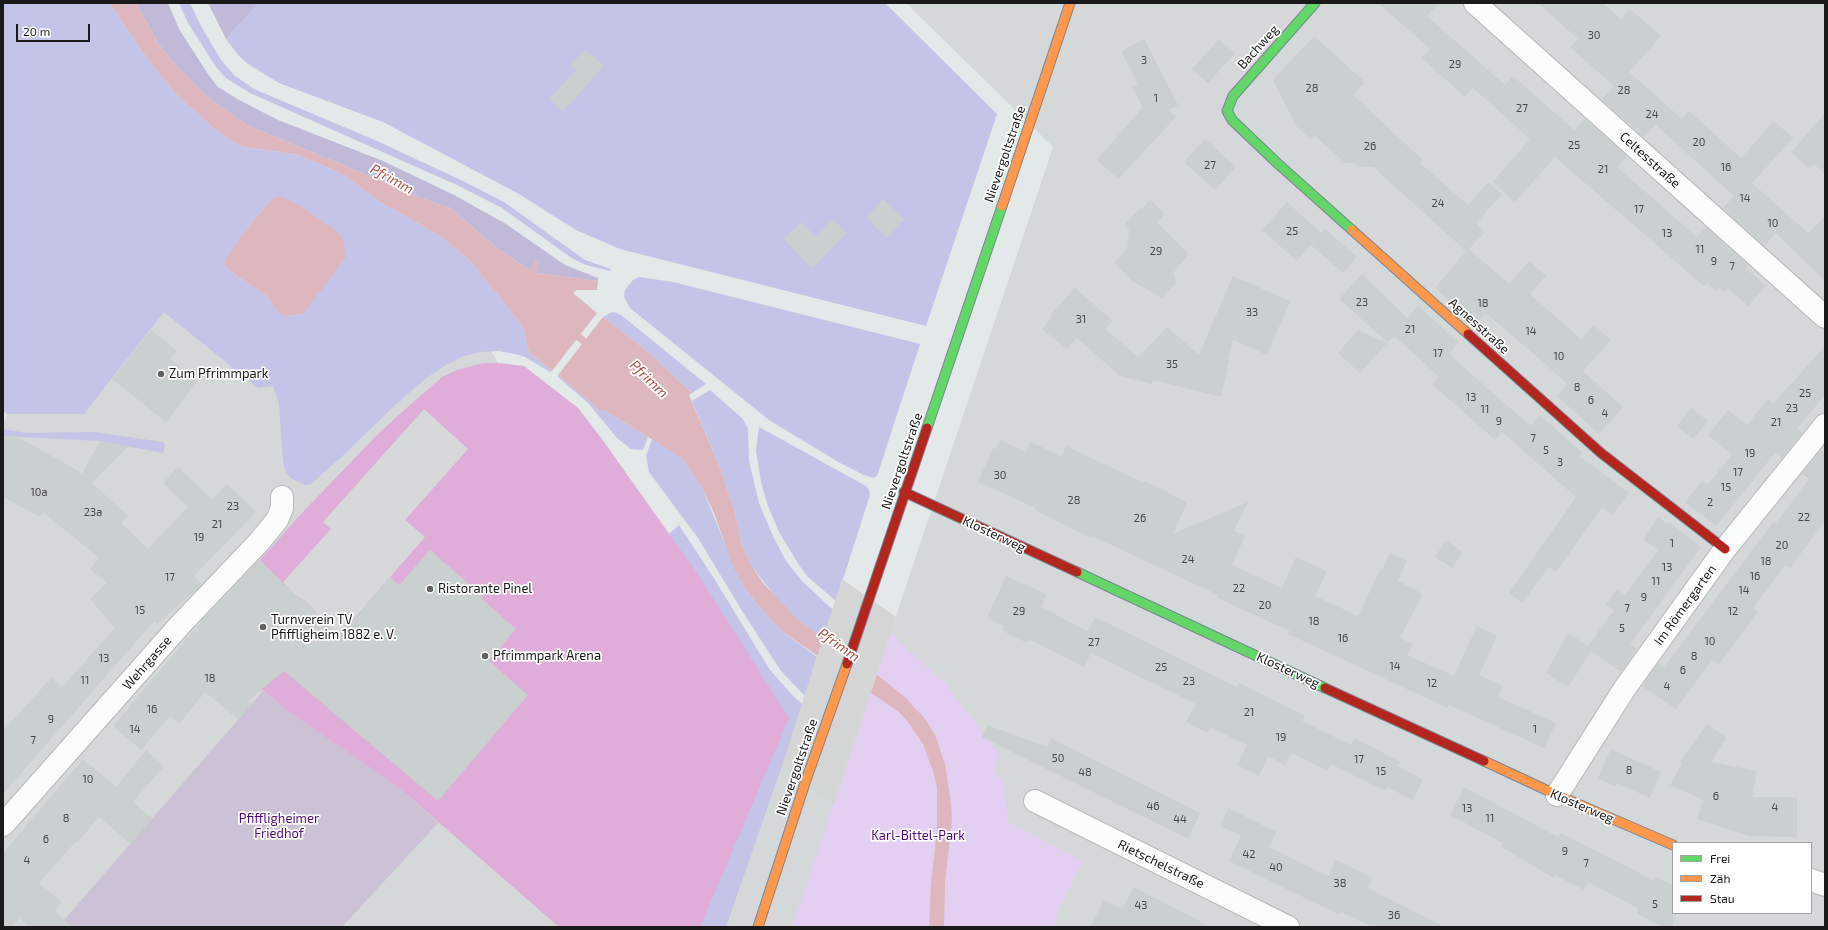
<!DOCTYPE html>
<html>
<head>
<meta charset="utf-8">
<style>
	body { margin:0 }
	#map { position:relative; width:1828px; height:930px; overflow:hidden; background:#e3e8e9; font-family:"Exo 2",sans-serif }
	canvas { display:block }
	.frame { position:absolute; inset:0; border:4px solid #1a1a1a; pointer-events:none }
	.legend { position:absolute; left:1672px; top:842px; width:140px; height:72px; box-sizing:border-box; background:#fff; border:1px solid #a3a3a3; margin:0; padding:5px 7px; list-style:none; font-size:12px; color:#1a1a1a }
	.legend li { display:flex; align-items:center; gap:8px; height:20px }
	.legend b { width:20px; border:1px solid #a3a3a3 }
	.scale { position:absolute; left:16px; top:24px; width:74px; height:18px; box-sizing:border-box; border:2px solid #1a1a1a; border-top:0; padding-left:5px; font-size:12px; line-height:14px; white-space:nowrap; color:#1a1a1a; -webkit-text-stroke:3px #fff; paint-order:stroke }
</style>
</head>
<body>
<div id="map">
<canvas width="1828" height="930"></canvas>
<div class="frame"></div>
<ul class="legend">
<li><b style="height:5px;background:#63d668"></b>Frei</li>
<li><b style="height:5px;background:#ff974d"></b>Zäh</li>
<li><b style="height:5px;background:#b3261e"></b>Stau</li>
</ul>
<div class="scale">20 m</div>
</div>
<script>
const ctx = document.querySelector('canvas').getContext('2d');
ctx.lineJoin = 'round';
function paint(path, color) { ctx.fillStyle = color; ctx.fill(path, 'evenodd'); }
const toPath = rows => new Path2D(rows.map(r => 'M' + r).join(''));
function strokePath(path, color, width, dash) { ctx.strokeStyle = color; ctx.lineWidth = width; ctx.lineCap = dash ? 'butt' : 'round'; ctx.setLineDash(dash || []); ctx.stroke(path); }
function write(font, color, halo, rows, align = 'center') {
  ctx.font = font + ' "Exo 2",sans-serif'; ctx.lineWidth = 3.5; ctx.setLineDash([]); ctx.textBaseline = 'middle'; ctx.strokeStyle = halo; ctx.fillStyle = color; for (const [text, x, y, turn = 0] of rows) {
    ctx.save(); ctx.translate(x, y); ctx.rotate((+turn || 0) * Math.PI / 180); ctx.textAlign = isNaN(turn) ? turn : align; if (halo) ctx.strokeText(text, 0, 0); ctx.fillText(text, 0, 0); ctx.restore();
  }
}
const residential = toPath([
	[906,3,1825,3,1825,927,3,927,3,426,7,414,84,414,164,312,465,304,498,363,524,366,790,718,890,634,1053,147],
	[1673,843,1811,843,1811,913,1673,913]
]);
const grass = toPath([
	[3,3,110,3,149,61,176,94,216,130,233,142,244,147,295,154,327,167,344,175,379,201,440,236,454,247,472,263,517,319,523,328,529,352,552,371,550,372,525,357,515,354,499,351,481,352,464,356,446,365,425,379,395,405,350,449,311,484,305,485,292,479,286,473,283,461,279,404,273,386,258,388,164,312,84,414,7,414,3,411],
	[274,197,303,314,289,316,277,311,268,297,230,271,225,265,227,259,246,230,261,211],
	[179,3,190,3,201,26,221,60,234,75,254,89,377,141,463,181,504,202,585,260,611,269,610,271,586,265,573,259,502,208,459,186,250,93,226,78,216,67,188,23],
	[259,3,885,3,997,114,926,326,620,249,576,230,519,194,383,122,279,83,248,64,239,56,226,39],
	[639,277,673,282,920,344,877,476,874,478,864,475,840,463,769,420,630,308,624,297,625,290,633,280],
	[614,312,621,315,706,384,692,393,647,351,603,317,610,313],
	[558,375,602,411,604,410,648,437,643,450,631,449,617,438,588,403,558,377],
	[710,390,743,419,748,429,749,461,759,503,773,536,786,561,802,581,833,610,823,638,798,620,782,605,753,568,742,545,734,509,719,465,692,401],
	[759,427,866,486,869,490,870,495,836,601,808,577,799,565,779,532,768,506,761,482,756,451],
	[3,429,27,433,93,432,163,442,165,445,163,453,100,441,3,436],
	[652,439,681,457,702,488,740,580,758,606,783,632,817,657,805,696,781,671,744,614,698,538,649,472,646,456],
	[523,445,669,534,679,525,715,580,770,670,793,696,803,705,726,927,668,927]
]);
const forest = toPath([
	[136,3,168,3,179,29,208,74,218,87,239,100,278,120,383,161,454,195,506,224,565,265,598,278,598,281,535,273,536,260,531,271,498,249,450,208,427,200,247,125,207,97,171,60,158,43],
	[208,3,259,3,226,39]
]);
const cemetery = toPath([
	[263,691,289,712,397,786,438,823,342,927,58,927]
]);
const park = toPath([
	[891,631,902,644,946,684,1000,755,995,770,1005,786,1008,822,1083,861,1058,912,1054,927,792,927]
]);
const pitch = toPath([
	[483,363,498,363,524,366,578,408,599,435,697,573,789,718,700,927,559,927,397,786,289,712,193,632,260,560,301,514,376,436,402,412,442,377,457,370]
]);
const parking = toPath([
	[424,409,468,449,405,520,425,537,339,636,324,622,309,604,293,593,283,582,331,529,323,522]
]);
const water = toPath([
	[110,3,136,3,158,43,171,60,207,97,247,125,427,200,450,208,498,249,531,271,535,260,539,262,536,273,598,281,597,290,577,290,573,293,597,313,552,371,529,352,523,328,517,319,472,263,454,247,440,236,379,201,344,175,327,167,295,154,244,147,233,142,216,130,176,94,149,61],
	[274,197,283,197,299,205,339,233,344,242,346,257,303,314,284,316,277,311,268,297,230,271,225,265,226,259,246,230,261,211],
	[603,317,647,351,692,393,689,395,719,465,734,509,742,545,753,568,763,583,798,620,876,674,905,697,925,719,935,735,945,764,951,803,952,820,945,883,944,927,929,927,931,884,937,830,937,787,933,771,923,744,908,722,899,712,783,632,758,606,740,580,733,566,714,513,702,488,681,457,604,410,602,412,558,375]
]);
const pier = toPath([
	[842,579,896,617,834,804,782,766]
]);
const stream = toPath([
	[571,331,591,347]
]);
const building = toPath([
	[1378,3,1439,3,1427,16,1505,85,1513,76,1574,130,1585,119,1627,156,1617,167,1697,237,1706,227,1748,265,1745,268,1766,286,1748,306,1728,288,1724,292,1719,288,1716,291,1707,283,1704,286,1555,157,1515,202,1493,182,1530,139,1473,88,1465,97,1422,58,1430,49],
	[1538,3,1603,3,1621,19,1630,9,1661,36,1629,72,1682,119,1689,111,1741,158,1774,121,1793,138,1752,183,1808,233,1825,216,1825,281,1776,233,1764,246,1723,208,1734,196,1656,125,1644,137,1602,100,1614,86,1570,47,1578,39],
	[1314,36,1365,82,1353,95,1423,160,1420,163,1468,205,1488,182,1502,194,1476,223,1485,232,1469,249,1509,284,1529,261,1546,276,1530,294,1581,339,1594,325,1611,340,1583,371,1623,407,1599,434,1557,396,1567,384,1542,361,1486,313,1476,324,1435,288,1466,251,1373,167,1360,167,1354,163,1345,163,1315,136,1311,140,1297,127,1273,80],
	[1144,39,1178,105,1168,110,1176,117,1118,179,1097,160,1143,107,1132,87,1138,84,1121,51],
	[1219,39,1235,53,1208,83,1192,69],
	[585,49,604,66,563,112,549,99,576,70,570,65],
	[1825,113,1825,174,1814,164,1809,168,1791,152],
	[1205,139,1236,167,1215,190,1184,162],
	[883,199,904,219,886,238,866,217],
	[1150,200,1165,214,1157,222,1189,254,1173,273,1176,283,1162,298,1132,281,1114,263,1127,249,1129,230,1124,225,1141,207,1142,209],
	[1287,202,1321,233,1297,261,1262,230],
	[833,219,847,233,812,269,784,239,801,222,816,237],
	[1325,229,1357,257,1343,273,1311,245],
	[1362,274,1407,318,1418,306,1458,342,1449,354,1489,390,1531,426,1540,415,1582,453,1579,456,1629,493,1612,515,1602,507,1556,572,1549,567,1522,603,1509,593,1576,497,1502,432,1495,440,1432,384,1439,377,1420,359,1394,336,1387,342,1339,299],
	[1233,276,1290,301,1267,355,1233,340,1221,397,1153,380,1152,384,1120,376,1077,338,1067,349,1042,329,1053,316,1051,314,1075,288,1113,321,1105,329,1138,357,1167,327,1199,355],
	[151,330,177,351,170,359,198,381,166,422,112,379],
	[1358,330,1387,343,1360,373,1338,353],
	[1825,346,1825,395,1797,428,1802,433,1782,458,1775,453,1716,526,1685,502,1702,481,1708,484,1732,455,1708,435,1728,410,1747,425,1768,399,1773,404],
	[1691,408,1708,421,1693,439,1677,426],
	[3,436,21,439,77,470,82,474,100,441,129,446,92,483,128,516,121,523,148,549,188,507,163,483,178,467,212,500,227,484,256,512,194,576,202,584,157,624,154,621,3,794,3,731,51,678,62,687,115,628,90,599,107,583,90,569,99,558,43,512,40,517,3,497],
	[1000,440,1026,452,1030,442,1062,456,1066,446,1144,483,1145,481,1166,491,1171,495,1187,502,1173,534,1248,502,1234,531,1245,536,1232,565,1282,588,1296,557,1327,571,1315,596,1358,616,1380,570,1382,570,1390,553,1407,561,1398,581,1423,594,1400,638,1413,644,1407,655,1454,676,1477,626,1497,636,1479,675,1503,686,1498,697,1556,723,1544,748,1449,705,1448,708,1288,634,1290,631,1217,598,1218,595,1092,536,1091,538,1035,510,1036,508,978,482,993,448,996,449],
	[1821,450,1825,453,1825,521,1790,568,1785,565,1753,608,1758,612,1719,664,1712,660,1676,709,1642,686,1658,663,1664,667,1774,521,1776,523,1809,479,1802,474],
	[1658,517,1667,524,1669,522,1701,547,1630,644,1637,649,1621,672,1591,651,1568,687,1546,673,1568,633,1588,646,1614,610,1606,605,1617,589,1625,595,1658,550,1643,540],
	[1446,540,1462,552,1452,568,1435,557],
	[430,550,483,596,481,598,516,629,489,661,528,695,438,801,284,671,248,701,252,704,239,720,205,692,179,724,170,716,141,750,113,726,204,618,260,560,293,593,309,604,324,622,340,636,390,577,399,585],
	[1006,576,1046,594,1041,607,1088,631,1095,617,1237,687,1239,683,1305,716,1302,721,1351,745,1355,738,1400,762,1397,766,1423,779,1413,800,1387,787,1385,791,1331,764,1327,771,1292,753,1285,765,1268,756,1259,776,1237,765,1247,745,1210,727,1207,733,1186,722,1196,704,1091,653,1084,667,1030,640,1027,643,1003,631,1004,626,987,618],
	[1707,724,1727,738,1711,762,1757,771,1752,797,1797,797,1797,837,1749,836,1697,819,1703,800,1670,785,1682,763,1680,762],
	[987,725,1047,747,1051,738,1200,813,1188,839,982,737],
	[1611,749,1661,772,1650,798,1617,783,1615,786,1598,778],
	[146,750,164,766,133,802,152,819,131,844,99,817,77,843,76,841,39,883,62,902,55,911,72,927,30,927,20,918,12,927,3,927,3,853,83,759,116,787],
	[1464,787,1558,837,1561,833,1653,880,1655,876,1673,886,1673,927,1662,927,1637,913,1639,909,1588,882,1584,890,1555,875,1554,878,1501,847,1503,843,1450,815],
	[1228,808,1276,832,1269,847,1328,876,1336,860,1373,878,1368,888,1445,927,1373,927,1341,912,1340,915,1229,861,1241,836,1220,826],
	[1134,887,1159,900,1211,927,1090,927,1104,900,1122,909]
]);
const street = toPath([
	[1475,3,1825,317],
	[1557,795,1625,688,1725,549,1825,425],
	[1035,801,1288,927],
	[3,825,180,625,259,542,277,520,282,508,282,497],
	[1811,880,1825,885]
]);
const fast = toPath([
	[1315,3,1233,96,1227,111,1232,120,1276,162,1352,230],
	[927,428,1002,206],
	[1077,572,1325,688]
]);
const slow = toPath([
	[1002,206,1070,3],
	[1352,230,1468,334],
	[1484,761,1557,795,1673,845],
	[758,927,805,783,847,664]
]);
const jam = toPath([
	[1468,334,1601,453,1725,549],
	[904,492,1077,572],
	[847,664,927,428],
	[1325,688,1484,761]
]);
const markers = [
	[161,374,4,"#606262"],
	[430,589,4,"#606262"],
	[263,627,4,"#606262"],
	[485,656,4,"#606262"]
];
const numberNames = [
	["30",1594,35],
	["3",1144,60],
	["29",1455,64],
	["28",1312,88],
	["28",1624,90],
	["1",1156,98],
	["27",1522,108],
	["24",1652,114],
	["20",1699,142],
	["25",1574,145],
	["26",1370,146],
	["27",1210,165],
	["16",1726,167],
	["21",1603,169],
	["14",1745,198],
	["24",1438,203],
	["17",1639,209],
	["10",1773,223],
	["25",1292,231],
	["13",1667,233],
	["11",1700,249],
	["29",1156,251],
	["9",1714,261],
	["7",1732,266],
	["23",1362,302],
	["18",1483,303],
	["33",1252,312],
	["31",1081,319],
	["21",1410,329],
	["14",1531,331],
	["17",1438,353],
	["10",1559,356],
	["35",1172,364],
	["8",1577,387],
	["25",1805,393],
	["13",1471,397],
	["6",1591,400],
	["23",1792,408],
	["11",1485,409],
	["4",1605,413],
	["9",1499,421],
	["21",1776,422],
	["7",1533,438],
	["5",1546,450],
	["19",1750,453],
	["3",1560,462],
	["17",1738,472],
	["30",1000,475],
	["15",1726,487],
	["10a",39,492],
	["28",1074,500],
	["2",1710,502],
	["23",233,506],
	["23a",93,512],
	["22",1804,517],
	["26",1140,518],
	["21",217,524],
	["19",199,537],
	["1",1672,543],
	["20",1782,545],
	["24",1188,559],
	["18",1766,561],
	["13",1667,567],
	["16",1755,576],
	["17",170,577],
	["11",1656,581],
	["22",1239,588],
	["14",1744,590],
	["9",1644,597],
	["20",1265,605],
	["7",1627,608],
	["15",140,610],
	["29",1019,611],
	["12",1733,611],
	["18",1314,621],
	["5",1622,628],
	["16",1343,638],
	["10",1710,641],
	["27",1094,642],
	["8",1694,656],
	["13",104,658],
	["14",1395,666],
	["25",1161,667],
	["6",1683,670],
	["18",210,678],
	["11",85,680],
	["23",1189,681],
	["12",1432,683],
	["4",1667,686],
	["16",152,709],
	["21",1249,712],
	["9",51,719],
	["14",135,729],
	["1",1535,729],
	["19",1281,737],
	["7",33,740],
	["50",1058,758],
	["17",1359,759],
	["8",1629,770],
	["15",1381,771],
	["48",1085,772],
	["10",88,779],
	["6",1716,796],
	["46",1153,806],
	["4",1775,807],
	["13",1467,808],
	["8",66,818],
	["11",1490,818],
	["44",1180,819],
	["6",46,839],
	["9",1565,851],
	["42",1249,854],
	["4",27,860],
	["7",1586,863],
	["40",1276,867],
	["38",1340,883],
	["5",1655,904],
	["43",1141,905],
	["36",1394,915]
];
const streetNames = [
	["Bachweg",1258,47,-48],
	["Nievergoltstraße",1005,154,-71],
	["Celtesstraße",1650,160,42],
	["Agnesstraße",1479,326,42],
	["Nievergoltstraße",902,461,-71],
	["Klosterweg",994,534,25],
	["Im Römergarten",1685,605,-54],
	["Wehrgasse",147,663,-49],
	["Klosterweg",1288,670,25],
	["Nievergoltstraße",797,767,-71],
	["Klosterweg",1582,806,23],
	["Rietschelstraße",1161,864,26]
];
const poiNames = [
	["Zum Pfrimmpark",169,374],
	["Ristorante Pinel",438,589],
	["Turnverein TV",271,620],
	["Pfiffligheim 1882 e. V.",271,635],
	["Pfrimmpark Arena",493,656]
];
const parkNames = [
	["Pfiffligheimer",279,819],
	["Friedhof",279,834],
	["Karl-Bittel-Park",918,836]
];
const waterNames = [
	["Pfrimm",392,179,29],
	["Pfrimm",649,379,44],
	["Pfrimm",839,645,35]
];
paint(residential, '#d4d8d8');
paint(grass, '#c4c3e8');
paint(forest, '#c0bad8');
paint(cemetery, '#cdc1d5');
paint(park, '#e2cff1');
paint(pitch, '#dfadd8');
paint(parking, '#d6d8d9');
paint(water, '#ddb6be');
paint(pier, '#d4d6d6');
strokePath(stream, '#ddb6be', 7);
paint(building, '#cacfcf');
strokePath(street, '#b6b8b9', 24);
strokePath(fast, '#7c8493', 11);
strokePath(slow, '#7c8493', 11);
strokePath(jam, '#7c8493', 11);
strokePath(street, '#fbfcfc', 22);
strokePath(fast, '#63d668', 9);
strokePath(slow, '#ff974d', 9);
strokePath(jam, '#b3261e', 9);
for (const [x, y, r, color] of markers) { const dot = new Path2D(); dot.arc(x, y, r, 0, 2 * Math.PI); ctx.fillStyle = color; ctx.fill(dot); strokePath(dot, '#fff', 1.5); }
write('11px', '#464747', null, numberNames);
write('13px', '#1a1a1a', '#fff', streetNames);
write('13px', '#1a1a1a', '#fff', poiNames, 'left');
write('13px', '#500c75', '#fff', parkNames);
write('italic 14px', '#a7504a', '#fff', waterNames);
</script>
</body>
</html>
